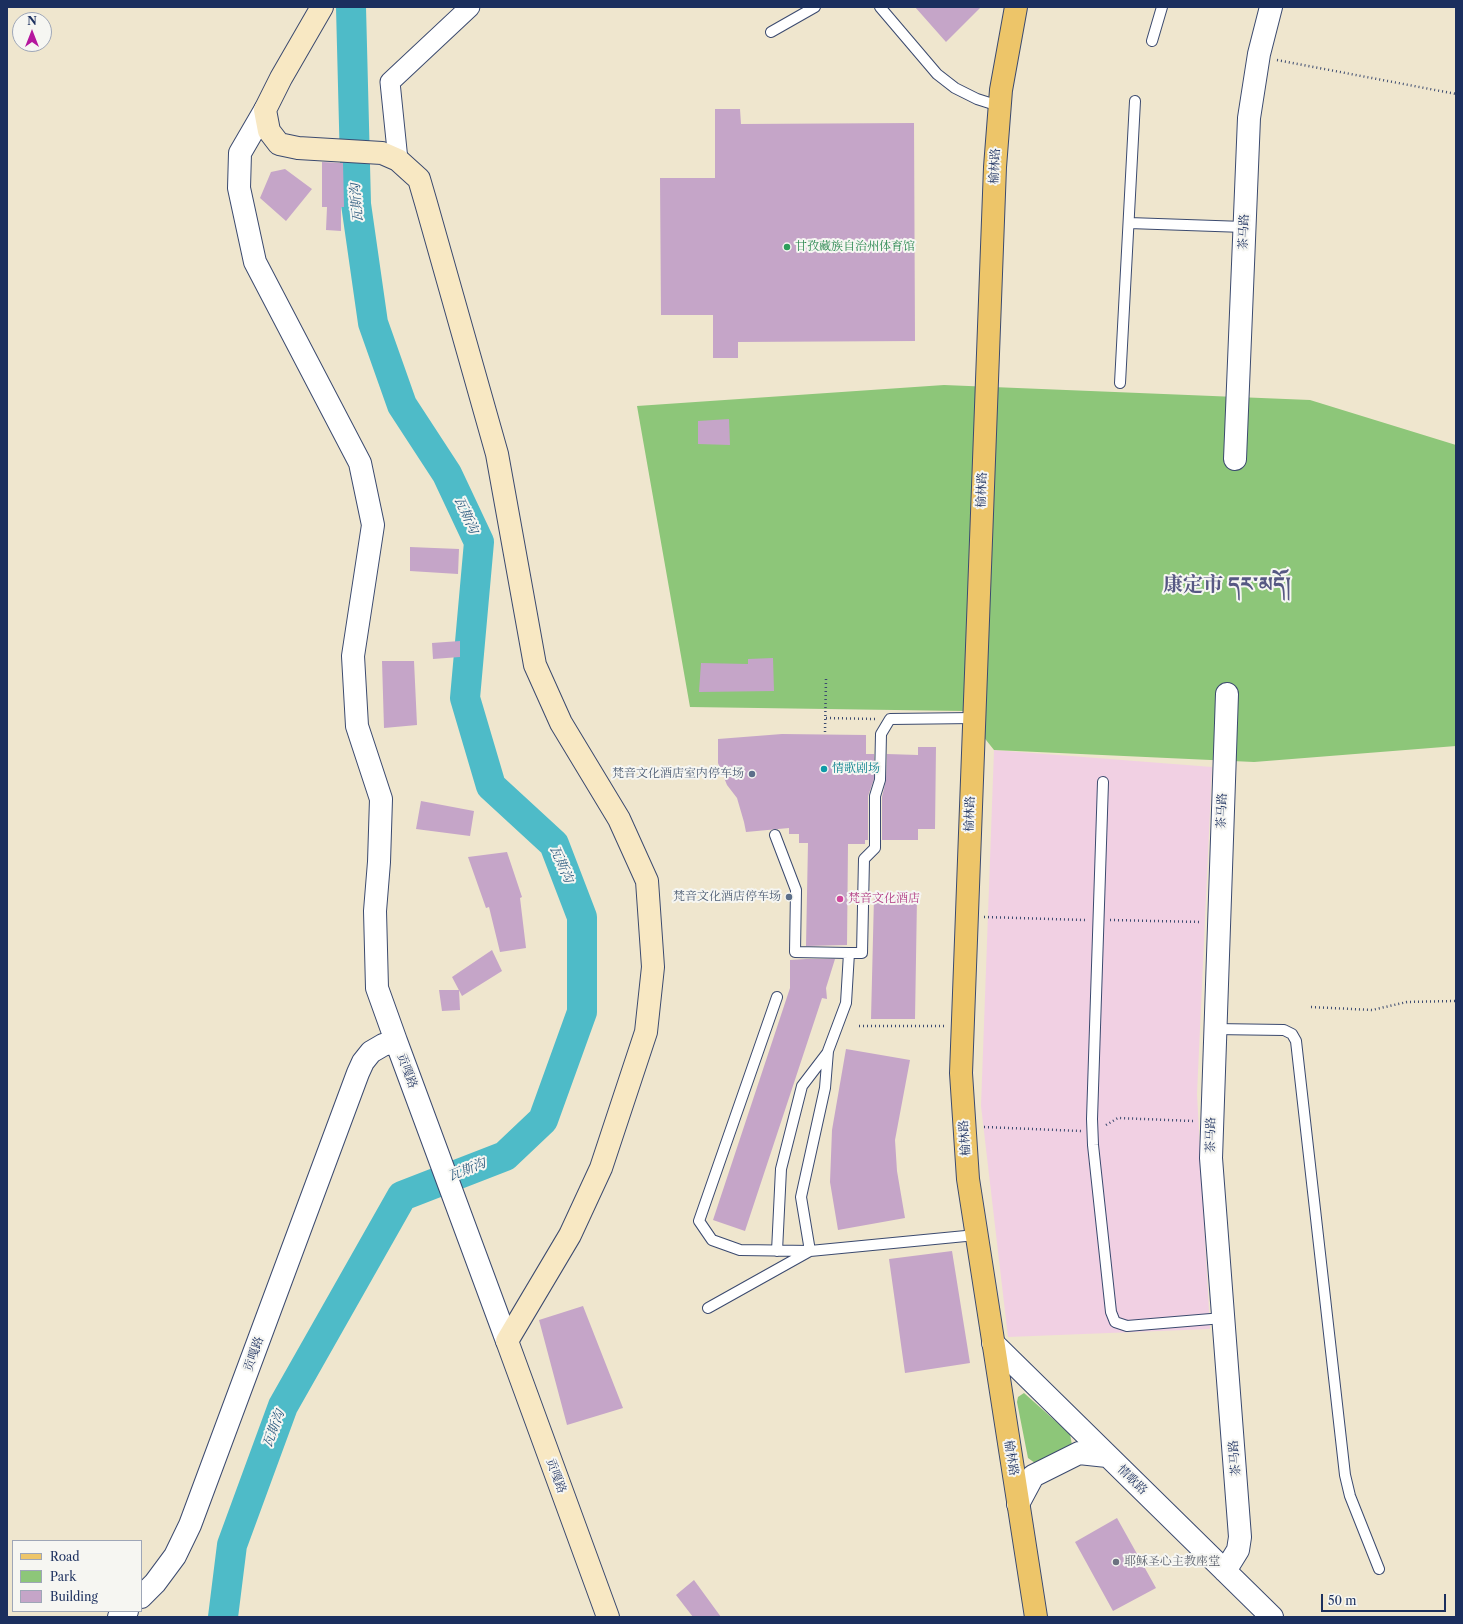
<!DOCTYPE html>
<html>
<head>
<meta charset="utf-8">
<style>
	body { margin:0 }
	#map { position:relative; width:1463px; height:1624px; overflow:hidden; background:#efe6ce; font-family:"Libre Caslon Text",serif }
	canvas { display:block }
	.frame { position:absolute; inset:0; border:8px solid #1b2f5e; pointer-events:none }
	.legend { position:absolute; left:12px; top:1540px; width:130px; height:72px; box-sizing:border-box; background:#f6f6f2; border:1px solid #9ea6b7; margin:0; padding:5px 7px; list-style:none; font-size:12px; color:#1b2f5e }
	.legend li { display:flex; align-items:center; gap:8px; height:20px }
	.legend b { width:20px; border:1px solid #9ea6b7 }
	.north { position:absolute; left:12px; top:12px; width:40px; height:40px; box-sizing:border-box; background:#f6f6f2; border:1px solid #9ea6b7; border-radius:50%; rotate:0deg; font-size:11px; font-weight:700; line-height:16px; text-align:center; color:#1b2f5e }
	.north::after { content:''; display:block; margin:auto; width:14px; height:18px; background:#b5179e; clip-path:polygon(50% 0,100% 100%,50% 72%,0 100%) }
	.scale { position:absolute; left:1321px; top:1594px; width:125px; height:18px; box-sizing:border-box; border:2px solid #1b2f5e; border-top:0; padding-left:5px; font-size:12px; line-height:14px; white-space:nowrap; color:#1b2f5e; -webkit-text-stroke:3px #f6f6f2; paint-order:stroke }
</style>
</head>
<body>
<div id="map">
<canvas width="1463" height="1624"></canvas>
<div class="frame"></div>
<ul class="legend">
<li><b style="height:5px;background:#edc569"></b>Road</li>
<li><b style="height:11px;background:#8dc679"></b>Park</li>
<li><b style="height:11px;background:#c5a5c8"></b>Building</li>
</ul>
<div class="north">N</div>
<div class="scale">50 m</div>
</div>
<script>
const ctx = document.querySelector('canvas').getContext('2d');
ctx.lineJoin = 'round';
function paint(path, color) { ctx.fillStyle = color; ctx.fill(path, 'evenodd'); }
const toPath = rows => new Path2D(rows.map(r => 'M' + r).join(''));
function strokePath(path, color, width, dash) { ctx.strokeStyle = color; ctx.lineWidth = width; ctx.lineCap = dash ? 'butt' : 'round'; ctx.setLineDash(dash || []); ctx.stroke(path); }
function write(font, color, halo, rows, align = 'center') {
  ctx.font = font + ' "Libre Caslon Text","Noto Serif SC","Noto Serif Tibetan",serif'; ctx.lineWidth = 4; ctx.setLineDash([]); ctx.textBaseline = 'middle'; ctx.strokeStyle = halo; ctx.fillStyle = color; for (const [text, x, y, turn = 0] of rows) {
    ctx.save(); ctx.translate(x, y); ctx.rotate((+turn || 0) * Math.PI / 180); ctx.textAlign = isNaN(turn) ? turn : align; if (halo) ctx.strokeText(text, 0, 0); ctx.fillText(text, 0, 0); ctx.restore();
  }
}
const built = toPath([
	[994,750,1212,767,1197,1094,1210,1329,1008,1337,981,1106]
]);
const green = toPath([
	[944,385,1310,400,1456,445,1456,746,1254,762,994,750,963,711,690,707,637,406],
	[1024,1393,1070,1434,1072,1445,1035,1463,1028,1458,1017,1402,1018,1397]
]);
const river = toPath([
	[223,1617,232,1545,283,1406,402,1196,505,1156,543,1120,582,1012,582,917,554,844,491,786,465,698,479,542,447,474,402,405,373,323,356,204,351,7]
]);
const building = toPath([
	[915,7,981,7,946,42],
	[715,109,740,109,741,124,914,123,915,341,738,342,738,358,713,358,713,315,661,315,660,178,715,178],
	[322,162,343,163,344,207,341,207,341,231,326,230,327,207,322,207],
	[285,169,312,189,286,221,260,198,271,172],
	[729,419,730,445,698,444,698,421],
	[410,547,459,549,458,574,410,571],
	[460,641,460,657,433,659,432,643],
	[773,658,774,691,699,692,701,663,748,664,748,659],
	[382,661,414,661,417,725,384,728],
	[782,734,866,735,866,754,874,754,874,779,868,796,868,840,865,840,865,844,848,844,847,945,806,946,808,843,799,843,799,834,789,834,789,828,746,832,744,822,737,798,727,785,718,763,718,739],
	[918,747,936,747,935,829,918,829,918,840,882,840,882,797,886,780,887,754,918,755],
	[421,801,474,811,470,836,416,829],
	[507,852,522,897,520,898,526,948,500,952,489,907,486,908,468,857],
	[874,897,917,898,915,1019,871,1019],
	[492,950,502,971,462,996,452,977],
	[806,959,835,959,826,988,827,999,822,998,745,1231,713,1220,790,988,790,960],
	[439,990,459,990,460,1010,442,1011],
	[846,1049,910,1060,895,1140,897,1171,905,1218,838,1230,830,1182,832,1130],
	[952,1251,970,1363,905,1373,889,1259],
	[583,1306,623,1408,567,1425,539,1320],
	[1117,1518,1156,1588,1113,1611,1075,1542],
	[694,1580,721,1617,693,1617,676,1595]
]);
const path = toPath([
	[1277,60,1456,94],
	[826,718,875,719],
	[825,732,826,679],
	[984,917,1085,920],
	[1110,920,1201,922],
	[1311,1007,1372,1010,1407,1002,1456,1001],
	[859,1026,945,1026],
	[1106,1125,1118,1118,1193,1121],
	[984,1127,1081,1131]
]);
const service = toPath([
	[880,7,937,74,955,88,977,99,999,106],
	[771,32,815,7],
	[1152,41,1162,7],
	[1129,223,1244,227],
	[1120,383,1135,101],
	[974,718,890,719,881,734,880,780,875,796,875,848,864,859,862,953,849,953,846,1003,828,1051,825,1088,801,1197,810,1251,976,1235],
	[1103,782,1092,1119,1093,1145,1111,1312,1115,1322,1127,1326,1223,1318],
	[775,835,796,890,795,952,849,953],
	[777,997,699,1221,712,1240,740,1250,810,1251],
	[1214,1029,1284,1030,1292,1034,1296,1041,1345,1475,1350,1496,1379,1569],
	[777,1251,781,1169,802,1086,828,1052],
	[708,1308,810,1251]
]);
const minor = toPath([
	[398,160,390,82,470,7]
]);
const tertiary = toPath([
	[265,110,240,153,239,188,255,262,360,463,373,525,353,656,357,726,381,799,379,862,375,911,377,988,396,1041],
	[1235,459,1249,118,1259,54,1271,7],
	[993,1343,1272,1617],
	[1018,1504,1033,1476,1079,1453,1107,1456],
	[1225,1571,1238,1550,1240,1537,1211,1158,1227,694],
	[141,1597,155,1583,175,1556,190,1525,358,1073,363,1062,371,1052,383,1045,396,1041,507,1341],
	[119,1617,127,1611]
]);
const secondary = toPath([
	[322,7,281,78,265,110,269,131,279,144,298,148,382,153,398,160,419,179,426,203,497,454,535,665,561,723,619,819,647,881,653,967,646,1032,601,1168,570,1235,507,1341,608,1617]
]);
const primary = toPath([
	[1016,7,1001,90,995,167,961,1073,968,1179,1036,1617]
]);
const markers = [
	[787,247,4,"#2e9e5b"],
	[824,769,4,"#0f9aa8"],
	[752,774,4,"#5c6f8a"],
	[789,897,4,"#5c6f8a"],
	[840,899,4,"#d1479c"],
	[1116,1562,4,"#6b7280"]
];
const streetNames = [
	["榆林路",995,166,-87],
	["茶马路",1244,232,-88],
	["榆林路",982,490,-88],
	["茶马路",1222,811,-88],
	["榆林路",970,814,-88],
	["贡嘎路",407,1071,70],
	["茶马路",1211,1135,-89],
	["榆林路",965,1138,-94],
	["贡嘎路",254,1354,-70],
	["榆林路",1011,1458,81],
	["茶马路",1235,1458,-95],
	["贡嘎路",556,1476,70],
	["情歌路",1132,1480,44]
];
const leisureNames = [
	["甘孜藏族自治州体育馆",795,247]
];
const cultureNames = [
	["情歌剧场",832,769]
];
const serviceNames = [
	["梵音文化酒店室内停车场",744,774],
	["梵音文化酒店停车场",781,897]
];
const hotelNames = [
	["梵音文化酒店",848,899]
];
const worshipNames = [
	["耶稣圣心主教座堂",1124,1562]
];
const waterNames = [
	["瓦斯沟",357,203,-95],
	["瓦斯沟",466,515,65],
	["瓦斯沟",561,864,66],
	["瓦斯沟",467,1170,-22],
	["瓦斯沟",274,1429,-70]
];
const townNames = [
	["康定市 དར་མདོ།",1227,585]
];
paint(built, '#f1d0e3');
paint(green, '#8dc679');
strokePath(river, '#4ebbc8', 30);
paint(building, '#c5a5c8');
strokePath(service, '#3b4a6f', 12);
strokePath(minor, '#3b4a6f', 21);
strokePath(tertiary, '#3b4a6f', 24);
strokePath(secondary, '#3b4a6f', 24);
strokePath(primary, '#3b4a6f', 24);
strokePath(path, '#3b4a6f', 2.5, [1, 3]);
strokePath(service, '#fff', 10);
strokePath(minor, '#fff', 19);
strokePath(tertiary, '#fff', 22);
strokePath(secondary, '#f8e8c3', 22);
strokePath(primary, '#edc569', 22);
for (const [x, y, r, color] of markers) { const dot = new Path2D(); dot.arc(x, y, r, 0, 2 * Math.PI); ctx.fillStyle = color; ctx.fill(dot); strokePath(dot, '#f6f6f2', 1.5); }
write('12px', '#1b2f5e', '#f6f6f2', streetNames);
write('12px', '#27864d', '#f6f6f2', leisureNames, 'left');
write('12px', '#0d838f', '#f6f6f2', cultureNames, 'left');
write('12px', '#4e5e75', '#f6f6f2', serviceNames, 'right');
write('12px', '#b23c85', '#f6f6f2', hotelNames, 'left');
write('12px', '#5b616d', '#f6f6f2', worshipNames, 'left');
write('italic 13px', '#2a597e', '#f6f6f2', waterNames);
write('bold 20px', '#565883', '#f6f6f2', townNames);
</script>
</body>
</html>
